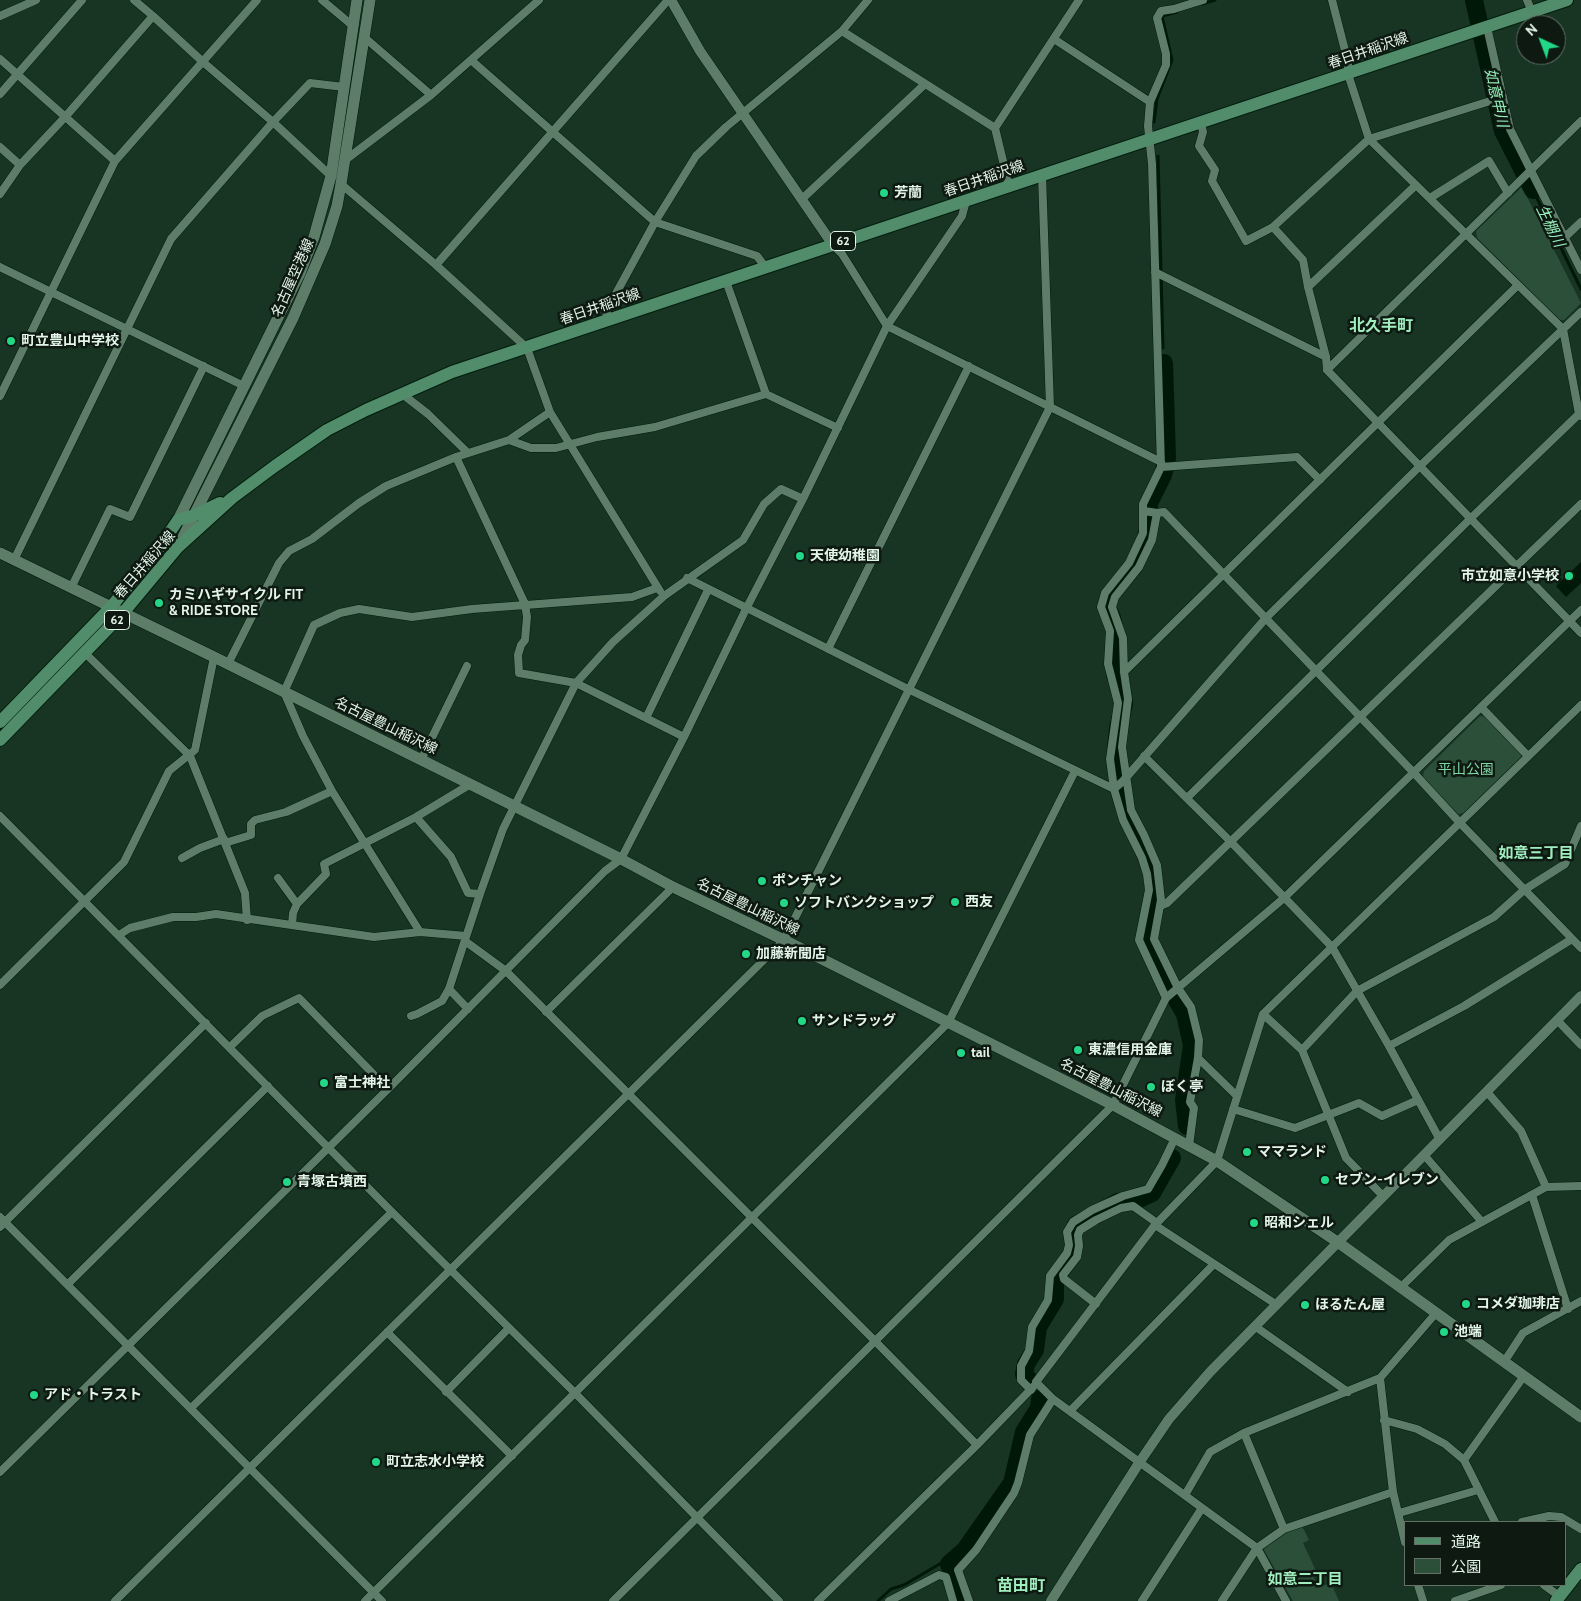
<!DOCTYPE html>
<html>
<head>
<meta charset="utf-8">
<style>
	body { margin:0 }
	#map { position:relative; width:1581px; height:1601px; overflow:hidden; background:#183524; font-family:Cabin,"Noto Sans JP",sans-serif }
	canvas { display:block }
	.legend { position:absolute; left:1404px; top:1521px; width:162px; height:65px; box-sizing:border-box; background:#0d1911; border:1px solid #637167; margin:0; padding:6px 9px; list-style:none; font-size:15px; color:#e3f4e8 }
	.legend li { display:flex; align-items:center; gap:10px; height:25px }
	.legend b { width:25px; border:1px solid #637167 }
	.north { position:absolute; left:1516px; top:15px; width:50px; height:50px; box-sizing:border-box; background:#0d1911; border:1px solid #637167; border-radius:50%; rotate:317deg; font-size:14px; font-weight:700; line-height:20px; text-align:center; color:#e3f4e8 }
	.north::after { content:''; display:block; margin:auto; width:18px; height:22px; background:#22d887; clip-path:polygon(50% 0,100% 100%,50% 72%,0 100%) }
</style>
</head>
<body>
<div id="map">
<canvas width="1581" height="1601"></canvas>
<ul class="legend">
<li><b style="height:6px;background:#518d6a"></b>道路</li>
<li><b style="height:14px;background:#2c4f3a"></b>公園</li>
</ul>
<div class="north">N</div>
</div>
<script>
const ctx = document.querySelector('canvas').getContext('2d');
ctx.lineJoin = 'round';
function paint(path, color) { ctx.fillStyle = color; ctx.fill(path, 'evenodd'); }
const toPath = rows => new Path2D(rows.map(r => 'M' + r).join(''));
function strokePath(path, color, width, dash) { ctx.strokeStyle = color; ctx.lineWidth = width; ctx.lineCap = dash ? 'butt' : 'round'; ctx.setLineDash(dash || []); ctx.stroke(path); }
function write(font, color, halo, rows, align = 'center') {
  ctx.font = font + ' Cabin,"Noto Sans JP",sans-serif'; ctx.lineWidth = 5; ctx.setLineDash([]); ctx.textBaseline = 'middle'; ctx.strokeStyle = halo; ctx.fillStyle = color; for (const [text, x, y, turn = 0] of rows) {
    ctx.save(); ctx.translate(x, y); ctx.rotate((+turn || 0) * Math.PI / 180); ctx.textAlign = isNaN(turn) ? turn : align; if (halo) ctx.strokeText(text, 0, 0); ctx.fillText(text, 0, 0); ctx.restore();
  }
}
const green = toPath([
	[1522,187,1581,303,1564,320,1559,320,1477,238,1476,231],
	[1480,716,1486,717,1521,753,1521,758,1464,813,1458,814,1423,777,1424,771],
	[1302,1526,1309,1540,1303,1543,1317,1573,1313,1576,1319,1587,1331,1583,1339,1601,1293,1601,1264,1550,1265,1546,1287,1531]
]);
const water = toPath([
	[1581,562,1581,583,1566,597,1556,586]
]);
const stream = toPath([
	[1202,4,1215,0],
	[1154,122,1157,99,1172,60,1162,16,1177,12],
	[1158,156,1163,348],
	[1533,190,1581,289],
	[878,1601,891,1589,904,1585,943,1562,949,1564]
]);
const river = toPath([
	[1474,0,1503,131,1533,190],
	[1164,363,1167,458,1163,475,1149,503,1149,528,1142,548,1134,566,1111,594,1107,607,1112,618,1116,638,1115,675,1122,690,1124,704,1118,728,1115,759,1117,772,1126,812,1151,867,1155,890,1146,941,1165,980,1185,1014,1192,1045,1184,1100,1187,1126],
	[1029,1380,1024,1374,1026,1364,1035,1350,1038,1327,1055,1299,1055,1279,1072,1256,1074,1243,1073,1234,1076,1225,1118,1202,1139,1199,1152,1193,1172,1158],
	[962,1601,949,1564,965,1550,1012,1483,1024,1432,1039,1408,1040,1399]
]);
const minor = toPath([
	[134,0,153,16,203,62,273,122,331,176],
	[322,0,353,26],
	[1332,0,1348,62,1348,74,1369,139,1563,329,1579,414,1581,416],
	[1527,0,1532,12],
	[0,16,36,0],
	[1487,27,1510,129,1581,270],
	[842,31,995,128],
	[364,37,431,95],
	[1054,39,1150,102],
	[0,59,115,161],
	[471,60,655,222,757,256,766,268],
	[0,94,82,0],
	[1201,123,1203,132,1199,146,1215,170,1212,181,1246,241,1273,227,1369,139,1503,97],
	[0,147,20,165],
	[344,161,431,95,539,0],
	[1009,186,995,128,1079,0],
	[0,194,20,165,66,116,153,16],
	[1430,198,1489,161,1508,193],
	[802,199,925,84],
	[966,201,962,216,887,326,1161,462],
	[1273,227,1303,260,1308,287,1326,357,1327,370,1581,633],
	[1565,237,1581,222],
	[436,265,668,0],
	[0,267,244,386],
	[1155,272,1326,357],
	[726,281,766,394],
	[1308,287,1416,185],
	[606,321,607,310,655,222,696,156,726,127,842,31,868,0],
	[1327,370,1581,121],
	[401,393,428,414,468,453],
	[0,396,115,161,257,0],
	[550,412,660,591],
	[509,440,531,448,556,448,597,437,655,427,766,394,838,428],
	[456,457,525,604,527,617,525,640,521,645,518,655,519,673,576,683,684,737],
	[1161,467,1297,457,1320,480],
	[1144,511,1157,513,1164,512,1414,773,1460,823,1581,948],
	[1157,513,1152,540,1139,567,1115,597,1112,607,1123,638,1124,672,1128,699,1122,747,1131,810,1144,835,1157,865,1161,900,1154,939,1178,988,1191,1007,1199,1040,1198,1058,1190,1102,1194,1108,1189,1146],
	[14,560,171,239,273,122,310,83,344,87],
	[687,578,910,690,1114,789,1123,781,1266,618,1420,466,1581,312],
	[71,588,110,509,130,517,204,366],
	[828,649,969,366],
	[85,653,190,756,245,893,247,920],
	[228,664,279,563,289,551,312,539,359,503,386,486,456,457,509,440,550,412,527,348,436,265,341,184],
	[1124,672,1517,286],
	[1481,707,1528,756],
	[646,718,708,590],
	[1144,756,1231,842,1332,947,1389,1046,1440,1140],
	[421,760,467,666],
	[1187,798,1470,519,1579,414],
	[0,816,392,1212,575,1393,779,1601],
	[416,817,451,857,468,893,480,894],
	[225,843,251,835,251,824,255,820,286,812,332,791],
	[182,858,200,848,224,839],
	[278,878,297,904],
	[1160,906,1167,903,1581,504],
	[292,925,293,913,297,904,326,874,324,864,416,817,469,785],
	[420,932,332,791,303,736,284,692,314,625,340,613,359,609,412,617,472,609,632,597,657,588],
	[119,935,130,928,173,917,196,917,216,914,374,937,420,932,466,936],
	[465,941,506,971,875,1341,977,1445],
	[0,985,124,862,169,771,195,750,214,657],
	[449,989,468,1009],
	[1166,998,1139,940,1149,890,1147,874,1142,858,1123,820,1114,789,1110,759,1118,703,1108,664,1110,631,1101,607,1105,593,1129,563,1143,533,1143,504,1161,467,1152,164,1148,126,1150,102,1166,65,1166,54,1157,18,1161,11,1174,9,1203,0],
	[546,1012,673,887],
	[1263,1014,1302,1050,1346,1158,1384,1197],
	[411,1016,417,1014,442,1001,449,989,480,894,503,829,576,683,613,642,664,596,743,540,764,504,781,489,803,499],
	[1557,1020,1581,1045],
	[1389,1046,1464,1006,1572,939],
	[230,1047,262,1016,299,998,388,1089],
	[1302,1050,1357,991,1494,917,1524,890,1565,864,1581,826],
	[1198,1058,1237,1096],
	[1487,1092,1521,1131,1546,1187],
	[1233,1109,1295,1128,1359,1103,1382,1116,1418,1100],
	[1425,1156,1482,1222],
	[1532,1195,1568,1309],
	[0,1217,382,1601],
	[1155,1225,1277,1305],
	[0,1227,206,1023],
	[68,1284,268,1086],
	[1401,1287,1449,1240,1546,1187,1581,1186],
	[1096,1304,1064,1279,1063,1275,1077,1257,1079,1246,1078,1235,1080,1230,1096,1220,1121,1208,1133,1206,1157,1223],
	[1256,1327,1348,1392],
	[387,1332,512,1456],
	[1504,1362,1523,1333,1581,1301],
	[1380,1378,1393,1492,1405,1542],
	[1031,1390,1021,1380,1021,1366,1029,1351,1032,1327,1048,1300,1050,1276,1067,1253,1069,1245,1067,1232,1073,1222,1092,1210,1123,1196,1148,1189,1162,1165,1175,1138],
	[446,1392,509,1328],
	[1053,1399,1257,1548,1286,1601],
	[191,1408,392,1212],
	[1070,1411,1214,1264],
	[1384,1420,1417,1429,1445,1444,1464,1460,1495,1522],
	[1244,1433,1284,1529],
	[1464,1460,1524,1376],
	[0,1472,388,1089,605,871,621,859,684,737,746,609,803,499,887,326,842,254,833,245],
	[1185,1495,1210,1452,1244,1433,1380,1378,1436,1313],
	[1399,1513,1478,1490],
	[1522,1522,1549,1516,1561,1517,1581,1529],
	[1418,1585,1423,1601],
	[1544,1585,1559,1596],
	[115,1601,784,940,1050,407,1042,175],
	[365,1601,948,1023,1075,771],
	[613,1601,1113,1105,1166,998,1284,898,1581,610],
	[818,1601,977,1445,1033,1387],
	[889,1601,939,1575,946,1577,953,1601],
	[969,1601,958,1570,976,1550,1014,1493,1018,1483,1030,1435,1053,1399,1036,1382,1155,1225,1217,1161,1263,1014,1581,705],
	[1142,1601,1202,1508],
	[1222,1601,1257,1548,1284,1529,1393,1492],
	[1455,1601,1501,1585]
]);
const tertiary = toPath([
	[671,0,700,51,833,245],
	[1051,1601,1139,1463,1169,1419,1210,1372,1581,996]
]);
const secondary = toPath([
	[178,520,300,273,314,237,331,176,357,0],
	[180,543,293,318,325,244,337,206,341,184,370,0],
	[0,553,214,657,621,859,673,887,784,940,1113,1105,1217,1161,1339,1243,1581,1417]
]);
const primary = toPath([
	[0,722,111,607,159,548,178,520,195,515,220,503],
	[0,740,123,613,178,547,232,498,275,466,327,430,366,410,452,372,1567,0],
	[1556,1601,1581,1569]
]);
const markers = [
	[884,193,5,"#22d887"],
	[11,341,5,"#22d887"],
	[800,556,5,"#22d887"],
	[1569,576,5,"#22d887"],
	[159,603,5,"#22d887"],
	[762,881,5,"#22d887"],
	[955,902,5,"#22d887"],
	[784,903,5,"#22d887"],
	[746,954,5,"#22d887"],
	[802,1021,5,"#22d887"],
	[1078,1050,5,"#22d887"],
	[961,1053,5,"#22d887"],
	[324,1083,5,"#22d887"],
	[1151,1087,5,"#22d887"],
	[1247,1152,5,"#22d887"],
	[1325,1180,5,"#22d887"],
	[287,1182,5,"#22d887"],
	[1254,1223,5,"#22d887"],
	[1466,1304,5,"#22d887"],
	[1305,1305,5,"#22d887"],
	[1444,1332,5,"#22d887"],
	[34,1395,5,"#22d887"],
	[376,1462,5,"#22d887"]
];
const shields = [
	[843,241,25],
	[117,620,25]
];
const shieldNames = [
	["62",843,241],
	["62",117,620]
];
const streetNames = [
	["春日井稲沢線",1368,51,-19],
	["春日井稲沢線",984,179,-19],
	["名古屋空港線",293,278,-66],
	["春日井稲沢線",600,307,-19],
	["春日井稲沢線",145,565,-49],
	["名古屋豊山稲沢線",386,726,26],
	["名古屋豊山稲沢線",748,907,26],
	["名古屋豊山稲沢線",1111,1088,27]
];
const poiNames = [
	["芳蘭",894,193],
	["町立豊山中学校",21,341],
	["天使幼稚園",810,556],
	["市立如意小学校",1559,576,"right"],
	["カミハギサイクル FIT",169,595],
	["& RIDE STORE",169,611],
	["ポンチャン",772,881],
	["西友",965,902],
	["ソフトバンクショップ",794,903],
	["加藤新聞店",756,954],
	["サンドラッグ",812,1021],
	["東濃信用金庫",1088,1050],
	["tail",971,1053],
	["富士神社",334,1083],
	["ぼく亭",1161,1087],
	["ママランド",1257,1152],
	["セブン-イレブン",1335,1180],
	["青塚古墳西",297,1182],
	["昭和シェル",1264,1223],
	["コメダ珈琲店",1476,1304],
	["ほるたん屋",1315,1305],
	["池端",1454,1332],
	["アド・トラスト",44,1395],
	["町立志水小学校",386,1462]
];
const parkNames = [
	["平山公園",1466,770]
];
const waterNames = [
	["如意申川",1496,98,77],
	["生棚川",1550,226,64]
];
const neighbourhoodNames = [
	["如意三丁目",1536,854],
	["如意二丁目",1305,1580]
];
const quarterNames = [
	["北久手町",1381,326],
	["苗田町",1021,1586]
];
paint(green, '#2c4f3a');
paint(water, '#001808');
strokePath(stream, '#001808', 3);
strokePath(river, '#001808', 18);
strokePath(minor, '#011c0d', 9);
strokePath(tertiary, '#011c0d', 11);
strokePath(secondary, '#011c0d', 12);
strokePath(primary, '#011c0d', 14);
strokePath(minor, '#5e7d69', 8);
strokePath(tertiary, '#5e7d69', 10);
strokePath(secondary, '#5e7d69', 11);
strokePath(primary, '#518d6a', 12);
for (const [x, y, r, color] of markers) { const dot = new Path2D(); dot.arc(x, y, r, 0, 2 * Math.PI); ctx.fillStyle = color; ctx.fill(dot); strokePath(dot, '#0d1911', 2); }
for (const [x, y, w] of shields) { const box = new Path2D(); box.roundRect(x - w / 2, y - 9.5, w, 19, 4); ctx.fillStyle = '#0d1911'; ctx.fill(box); strokePath(box, '#e3f4e8', 1); }
write('bold 12px', '#e3f4e8', null, shieldNames);
write('14px', '#e3f4e8', '#0d1911', streetNames);
write('bold 14px', '#e3f4e8', '#0d1911', poiNames, 'left');
write('14px', '#80d7a4', '#0d1911', parkNames);
write('italic 15px', '#97eeba', '#0d1911', waterNames);
write('bold 15px', '#a0edbe', '#0d1911', neighbourhoodNames);
write('bold 16px', '#a0edbe', '#0d1911', quarterNames);
</script>
</body>
</html>
